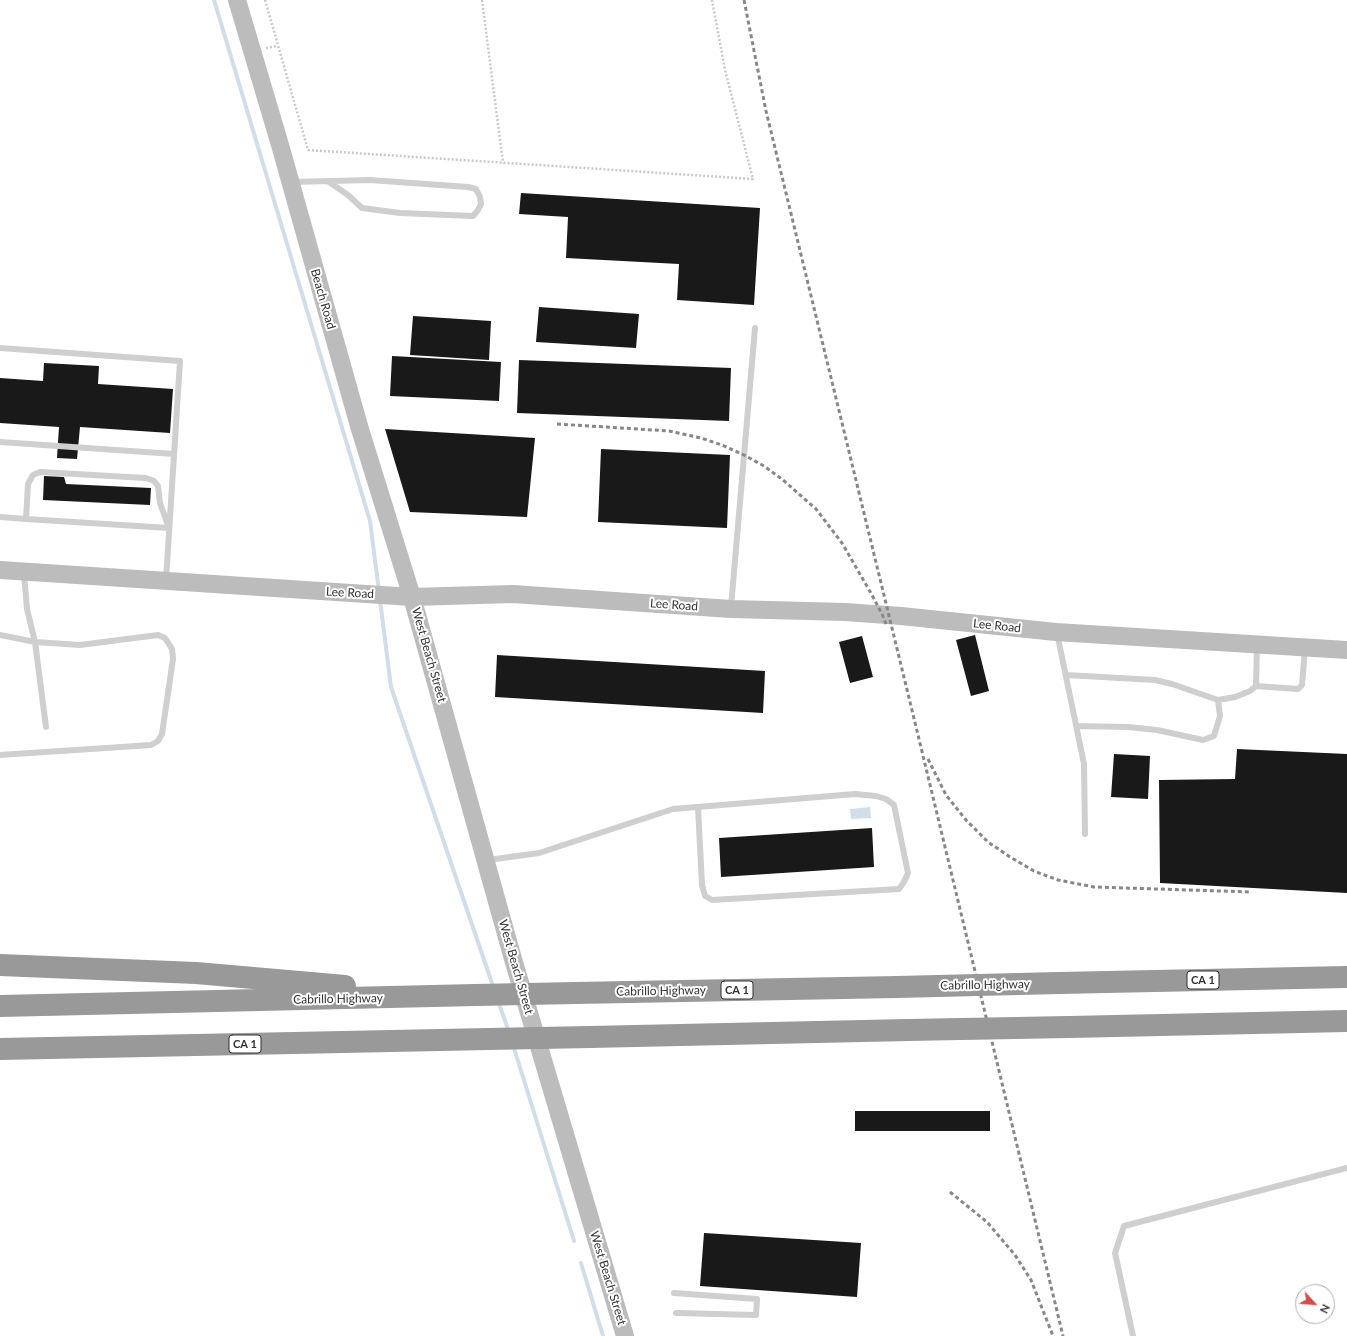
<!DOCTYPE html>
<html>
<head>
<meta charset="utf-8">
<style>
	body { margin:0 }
	#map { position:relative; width:1347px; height:1336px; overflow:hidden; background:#fff; font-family:Lato,sans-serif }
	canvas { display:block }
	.north { position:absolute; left:1295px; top:1284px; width:40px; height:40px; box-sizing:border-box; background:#fff; border:1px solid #adadad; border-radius:50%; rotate:116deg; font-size:11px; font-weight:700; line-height:16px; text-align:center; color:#323232 }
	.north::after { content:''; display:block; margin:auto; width:14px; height:18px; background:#d34c4a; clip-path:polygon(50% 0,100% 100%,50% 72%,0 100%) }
</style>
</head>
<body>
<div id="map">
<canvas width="1347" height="1336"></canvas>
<div class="north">N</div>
</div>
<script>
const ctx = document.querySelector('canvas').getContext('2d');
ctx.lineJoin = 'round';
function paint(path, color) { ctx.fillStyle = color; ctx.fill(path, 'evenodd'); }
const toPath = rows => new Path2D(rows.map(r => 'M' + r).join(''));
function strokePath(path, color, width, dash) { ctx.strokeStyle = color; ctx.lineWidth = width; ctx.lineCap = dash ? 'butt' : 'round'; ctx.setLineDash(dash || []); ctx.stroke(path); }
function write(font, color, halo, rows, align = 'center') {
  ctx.font = font + ' Lato,sans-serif'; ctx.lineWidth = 4; ctx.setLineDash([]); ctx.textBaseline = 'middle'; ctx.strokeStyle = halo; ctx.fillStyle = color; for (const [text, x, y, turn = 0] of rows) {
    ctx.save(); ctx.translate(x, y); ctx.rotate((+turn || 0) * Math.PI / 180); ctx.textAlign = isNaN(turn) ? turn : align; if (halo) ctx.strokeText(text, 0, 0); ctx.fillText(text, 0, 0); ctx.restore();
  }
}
const water = toPath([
	[870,807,871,818,851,819,850,809]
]);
const stream = toPath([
	[214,0,370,521,379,591],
	[380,600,391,687,494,989],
	[498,1001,509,1032],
	[513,1045,574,1241],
	[581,1263,603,1336]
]);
const building = toPath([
	[521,193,760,208,754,305,677,300,679,264,566,258,568,217,519,214],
	[539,307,639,314,636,348,536,342],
	[413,316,491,321,489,360,410,355],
	[392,356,501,362,499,401,390,396],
	[519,360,731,368,729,421,517,413],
	[44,363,99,366,98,384,173,389,170,433,80,427,77,459,57,458,59,427,0,423,0,378,43,381],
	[385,429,535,438,527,517,410,512],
	[601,449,730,455,727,528,598,522],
	[44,476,64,477,66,484,151,488,150,505,43,500],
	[975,635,989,691,971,696,956,640],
	[862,636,873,677,850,683,839,642],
	[497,655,765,671,763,713,495,697],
	[1237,749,1347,754,1347,893,1160,883,1159,780,1235,779],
	[1114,754,1150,756,1148,799,1111,797],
	[872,828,874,867,721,877,719,838],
	[855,1111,990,1111,990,1131,855,1131],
	[704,1233,861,1243,857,1297,700,1286]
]);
const path = toPath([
	[265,0,308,150,753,179,725,70,712,0],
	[482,0,503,163],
	[266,48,277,46]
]);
const lane = toPath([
	[292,182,370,180,468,187,476,189,480,197,481,204,478,210,473,216,400,213,362,208,348,195,329,182],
	[0,348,180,361,166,580],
	[0,442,174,454],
	[0,517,26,519,169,528,160,503,158,486,154,481,146,478,40,472,33,475,28,484,26,519],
	[24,573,27,609,35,642,46,727],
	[731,607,755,328],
	[1057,633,1084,764,1085,834],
	[0,635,35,642,80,645,158,635,165,638,172,649,173,659,162,734,158,741,151,745,0,755],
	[1066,675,1155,680,1172,684,1218,700,1235,697,1250,691,1256,686,1257,646],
	[1256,686,1298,689,1302,685,1305,649],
	[1077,726,1128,727,1157,730,1203,740,1214,736,1220,716,1218,700],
	[488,860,539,853,673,809,855,794,876,796,886,799,894,805,908,873,904,882,899,889,712,900,705,896,702,885,698,807],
	[674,1293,757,1299,756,1315,676,1313],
	[1133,1336,1115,1253,1124,1226,1347,1168]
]);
const secondary = toPath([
	[237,0,280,145,359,426,412,597,513,959,625,1336],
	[0,570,412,597,513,594,731,609,845,612,901,616,1056,632,1347,650]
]);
const highway = toPath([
	[0,965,196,973,345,986],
	[1059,983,1347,977],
	[576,993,897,987],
	[0,1006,476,995],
	[1069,1027,1347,1021],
	[590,1037,908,1030],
	[0,1049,489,1039]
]);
const rail = toPath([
	[744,0,766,111,911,706,1063,1336],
	[557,424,669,431,701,438,722,445,744,455,764,466,783,480,816,509,842,543,872,595,882,614,886,624],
	[928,759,946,795,966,820,988,842,1010,857,1034,871,1058,880,1094,887,1252,892],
	[950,1192,987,1222,1015,1255,1031,1280,1053,1336]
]);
const highwayBridge = toPath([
	[897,987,1059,983],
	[476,995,576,993],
	[908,1030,1069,1027],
	[489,1039,590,1037]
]);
const shields = [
	[1203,980,32],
	[737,990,32],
	[245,1044,32]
];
const shieldNames = [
	["CA 1",1203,980],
	["CA 1",737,990],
	["CA 1",245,1044]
];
const streetNames = [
	["Beach Road",323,299,74],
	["Lee Road",350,593,3],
	["Lee Road",674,605,4],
	["Lee Road",997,626,6],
	["West Beach Street",429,655,74],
	["West Beach Street",516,967,74],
	["Cabrillo Highway",985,985,-1],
	["Cabrillo Highway",661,991,-1],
	["Cabrillo Highway",338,999,-1],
	["West Beach Street",608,1278,73]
];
paint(water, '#d1deea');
strokePath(stream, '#d1deea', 4);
paint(building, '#191919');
strokePath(path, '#c9c9c9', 2.5, [2, 2]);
strokePath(lane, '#cfcfcf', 6);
strokePath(secondary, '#bcbcbc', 18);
strokePath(highway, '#999', 22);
strokePath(rail, '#878787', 3, [4, 3]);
strokePath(highwayBridge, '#999', 22);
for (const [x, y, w] of shields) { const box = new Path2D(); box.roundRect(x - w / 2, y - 9, w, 18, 3); ctx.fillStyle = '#fff'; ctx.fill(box); strokePath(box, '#323232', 1); }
write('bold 11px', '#323232', null, shieldNames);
write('12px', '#323232', '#fff', streetNames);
</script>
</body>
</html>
